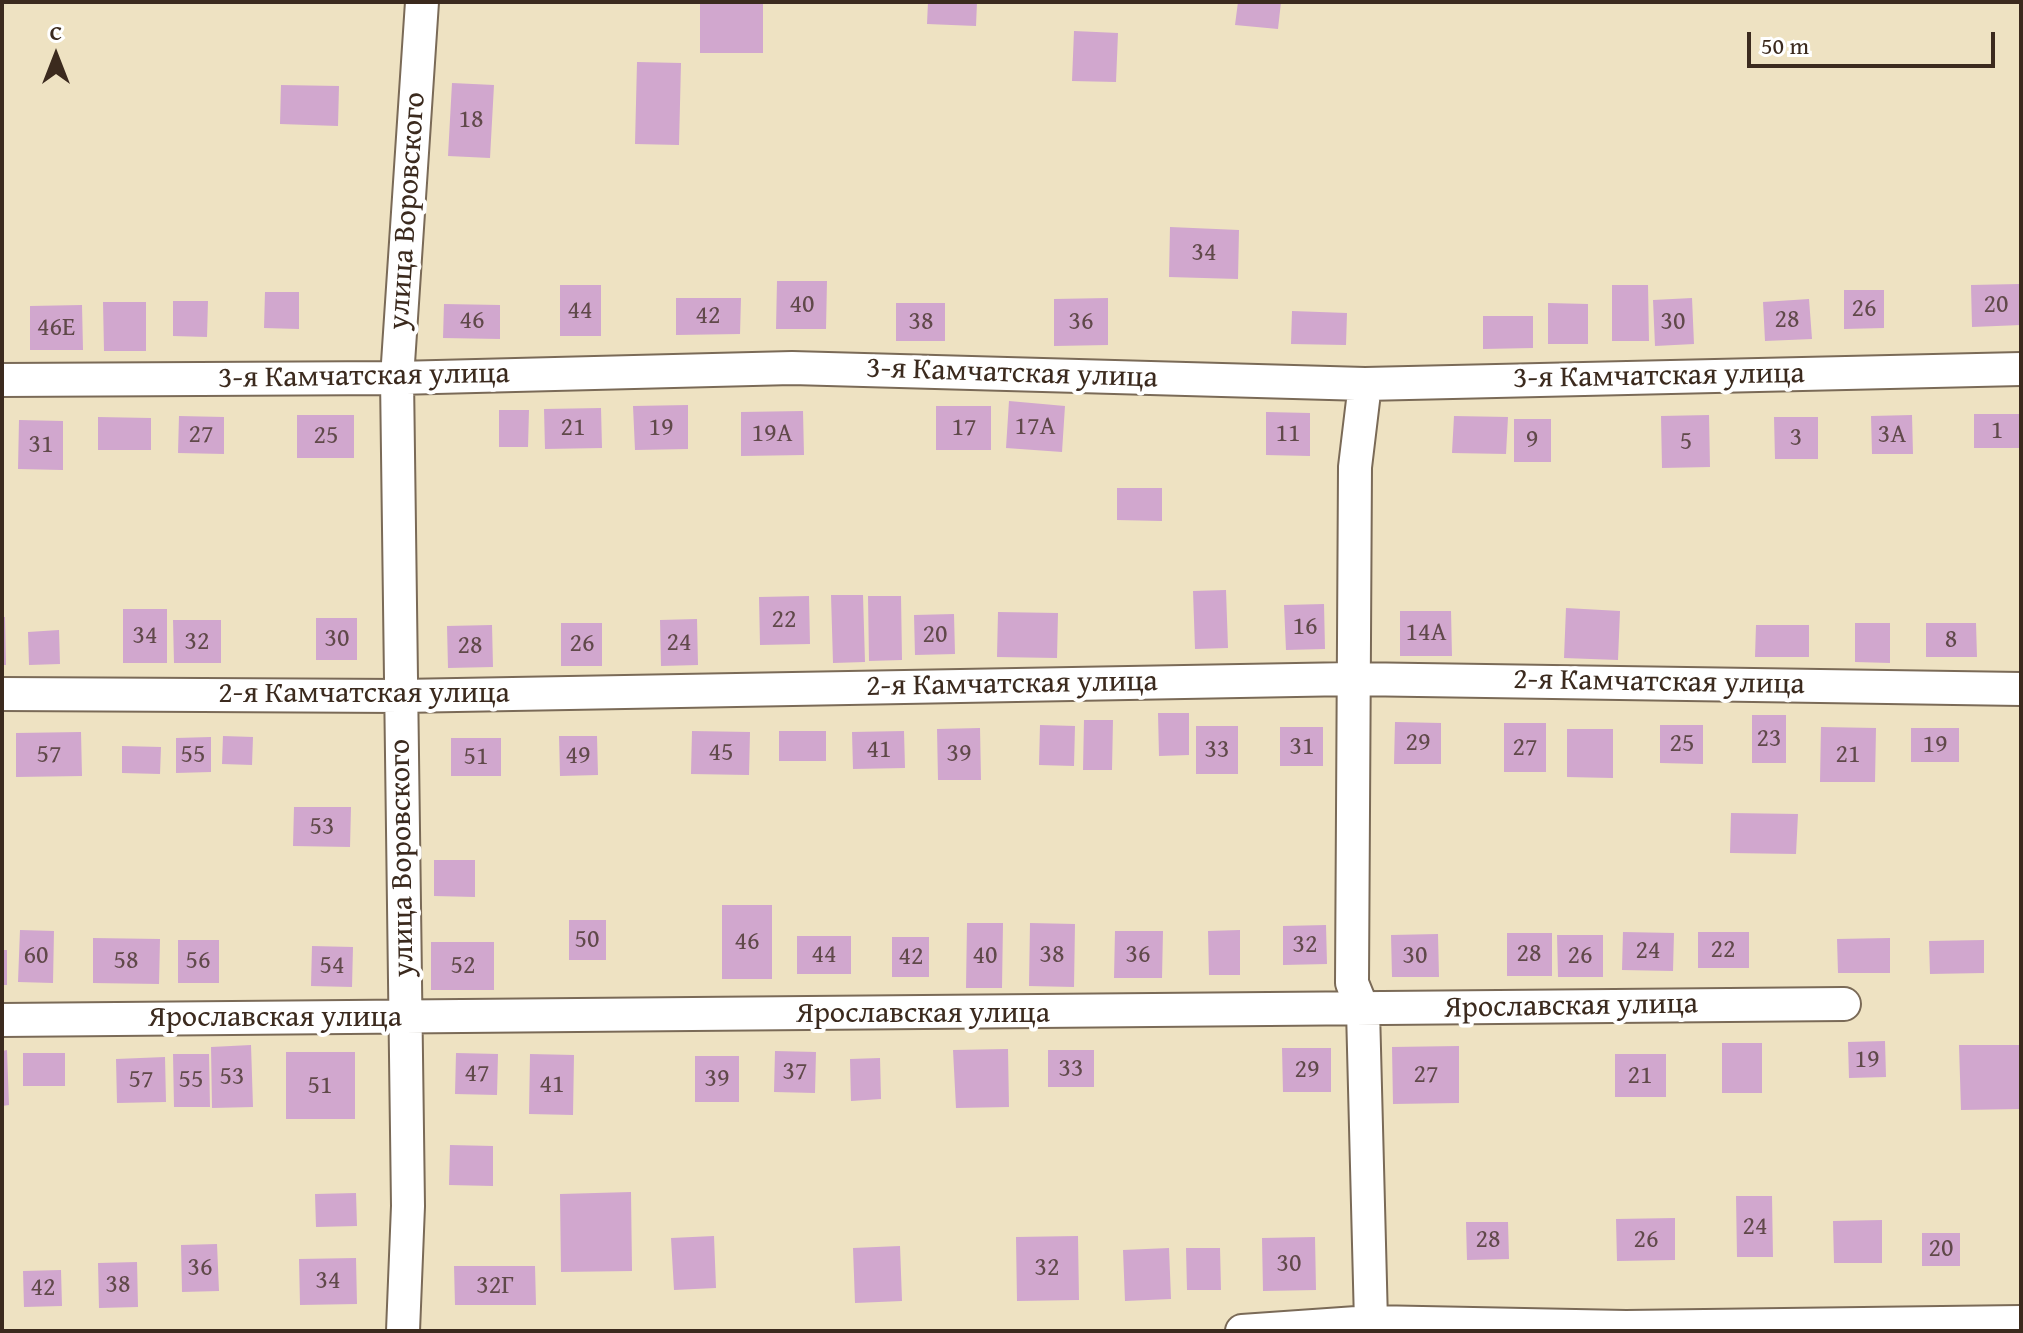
<!DOCTYPE html>
<html>
<head>
<meta charset="utf-8">
<style>
	body { margin:0 }
	#map { position:relative; width:2023px; height:1333px; overflow:hidden; background:#eee2c2; font-family:"Gentium Book Plus",serif }
	canvas { display:block }
	.frame { position:absolute; inset:0; border:4px solid #3b2a1e; pointer-events:none }
	.north { position:absolute; left:16px; top:16px; width:80px; height:80px; -webkit-text-stroke:6px #fff; paint-order:stroke; rotate:0deg; font-size:22px; font-weight:700; line-height:32px; text-align:center; color:#3b2a1e }
	.north::after { content:''; display:block; margin:auto; width:28px; height:36px; background:#3b2a1e; clip-path:polygon(50% 0,100% 100%,50% 72%,0 100%) }
	.scale { position:absolute; left:1747px; top:32px; width:248px; height:36px; box-sizing:border-box; border:4px solid #3b2a1e; border-top:0; padding-left:10px; font-size:24px; line-height:28px; white-space:nowrap; color:#3b2a1e; -webkit-text-stroke:6px #fff; paint-order:stroke }
</style>
</head>
<body>
<div id="map">
<canvas width="2023" height="1333"></canvas>
<div class="frame"></div>
<div class="north">С</div>
<div class="scale">50 m</div>
</div>
<script>
const ctx = document.querySelector('canvas').getContext('2d');
ctx.lineJoin = 'round';
function paint(path, color) { ctx.fillStyle = color; ctx.fill(path, 'evenodd'); }
const toPath = rows => new Path2D(rows.map(r => 'M' + r).join(''));
function strokePath(path, color, width, dash) { ctx.strokeStyle = color; ctx.lineWidth = width; ctx.lineCap = dash ? 'butt' : 'round'; ctx.setLineDash(dash || []); ctx.stroke(path); }
function write(font, color, halo, rows, align = 'center') {
  ctx.font = font + ' "Gentium Book Plus",serif'; ctx.lineWidth = 8; ctx.setLineDash([]); ctx.textBaseline = 'middle'; ctx.strokeStyle = halo; ctx.fillStyle = color; for (const [text, x, y, turn = 0] of rows) {
    ctx.save(); ctx.translate(x, y); ctx.rotate((+turn || 0) * Math.PI / 180); ctx.textAlign = isNaN(turn) ? turn : align; if (halo) ctx.strokeText(text, 0, 0); ctx.fillText(text, 0, 0); ctx.restore();
  }
}
const building = toPath([
	[700,2,763,2,763,53,700,53],
	[928,2,977,2,976,26,927,24],
	[1238,2,1281,2,1278,29,1235,25],
	[1074,31,1118,33,1116,82,1072,81],
	[637,62,681,63,679,145,635,144],
	[452,83,494,85,490,158,448,156],
	[281,85,339,86,338,126,280,124],
	[1170,227,1239,230,1238,279,1169,277],
	[777,281,827,281,826,329,776,329],
	[2019,284,2021,325,1972,327,1971,285],
	[560,285,601,285,601,336,560,336],
	[1612,285,1648,285,1649,341,1612,341],
	[1844,290,1884,290,1884,328,1844,329],
	[265,292,299,292,299,329,264,328],
	[676,298,741,298,740,334,676,335],
	[1108,298,1108,345,1054,346,1054,299],
	[1692,298,1694,344,1655,346,1653,300],
	[1809,299,1812,339,1765,341,1763,302],
	[173,301,208,301,207,337,173,336],
	[103,302,146,302,146,351,104,351],
	[896,303,945,303,945,341,896,341],
	[1548,303,1588,304,1588,344,1548,344],
	[444,304,500,305,500,339,443,338],
	[82,305,83,350,30,350,30,306],
	[1292,311,1347,313,1346,345,1291,344],
	[1483,316,1533,316,1533,348,1483,349],
	[1009,401,1065,406,1062,452,1006,448],
	[688,405,688,449,635,450,633,406],
	[936,406,991,406,991,450,936,450],
	[601,408,602,448,545,449,544,409],
	[499,410,529,410,528,447,499,447],
	[803,411,804,455,741,456,741,412],
	[1266,412,1310,413,1310,456,1266,455],
	[1974,414,2020,414,2020,448,1974,448],
	[297,415,354,415,354,458,297,458],
	[1709,415,1710,467,1662,468,1661,416],
	[1912,415,1913,454,1872,454,1871,416],
	[179,416,224,417,224,454,178,453],
	[1454,416,1508,417,1506,454,1452,453],
	[98,417,151,418,151,450,98,450],
	[1774,417,1818,417,1818,459,1775,459],
	[1514,419,1551,419,1551,462,1514,462],
	[19,420,63,421,63,470,18,469],
	[1117,488,1162,488,1162,521,1117,520],
	[1226,590,1228,648,1195,649,1193,591],
	[831,595,863,595,865,662,833,663],
	[809,596,810,644,760,645,759,597],
	[868,596,901,596,902,660,869,661],
	[1324,604,1325,649,1286,650,1284,605],
	[1566,608,1620,611,1618,660,1564,658],
	[123,609,167,609,167,663,123,663],
	[1400,611,1451,611,1452,656,1400,656],
	[998,612,1058,613,1057,658,997,657],
	[954,614,955,654,915,655,914,615],
	[2,617,5,617,6,665,2,665],
	[316,618,357,618,357,660,316,660],
	[697,619,698,665,661,666,660,620],
	[173,620,221,620,221,663,174,663],
	[561,623,602,623,602,666,561,666],
	[1855,623,1890,623,1890,663,1855,662],
	[1926,623,1976,623,1977,657,1926,657],
	[492,625,493,667,448,668,447,626],
	[1756,625,1809,625,1809,657,1755,657],
	[59,630,60,664,29,665,28,632],
	[1158,713,1189,713,1189,755,1159,756],
	[1752,715,1786,715,1786,763,1752,763],
	[1084,720,1113,720,1112,770,1083,770],
	[1395,722,1441,723,1441,764,1394,764],
	[1504,723,1546,723,1546,772,1504,772],
	[1040,725,1075,726,1074,766,1039,765],
	[1660,725,1703,725,1703,764,1660,763],
	[1196,726,1238,726,1238,774,1196,774],
	[1280,727,1323,727,1323,766,1280,766],
	[1821,727,1876,728,1875,782,1820,782],
	[980,728,981,780,938,780,937,729],
	[1911,728,1959,728,1959,762,1911,762],
	[1567,729,1613,729,1613,778,1567,777],
	[692,731,750,732,749,775,691,774],
	[779,731,826,731,826,761,779,761],
	[904,731,905,768,853,769,852,732],
	[81,732,82,776,16,777,16,733],
	[223,736,253,737,252,765,222,764],
	[559,736,597,736,598,775,560,776],
	[211,737,211,772,176,773,176,738],
	[451,738,501,738,501,776,451,776],
	[122,746,161,747,160,774,122,773],
	[294,807,351,807,350,847,293,846],
	[1731,813,1798,814,1796,854,1730,853],
	[434,860,475,860,475,897,434,896],
	[722,905,772,905,772,979,722,979],
	[569,920,606,920,606,960,569,960],
	[967,923,1003,923,1002,988,966,988],
	[1030,923,1075,924,1074,987,1029,986],
	[1326,925,1327,964,1283,965,1283,926],
	[20,930,54,931,53,983,18,982],
	[1240,930,1240,975,1209,975,1208,931],
	[1115,931,1163,931,1162,978,1114,978],
	[1623,932,1674,933,1673,971,1622,970],
	[1698,932,1749,932,1749,968,1698,968],
	[1507,933,1552,933,1552,976,1507,976],
	[1438,934,1439,977,1392,977,1391,935],
	[1557,935,1603,935,1603,977,1558,977],
	[797,936,851,936,851,974,797,974],
	[892,937,929,937,929,977,892,977],
	[93,938,160,939,159,984,93,983],
	[1890,938,1890,973,1838,973,1837,939],
	[178,940,219,940,219,983,178,983],
	[1984,940,1984,973,1930,974,1929,941],
	[431,942,494,942,494,990,431,990],
	[312,946,353,947,352,987,311,986],
	[2,950,7,950,7,985,2,985],
	[1885,1041,1886,1077,1849,1078,1848,1042],
	[1722,1043,1762,1043,1762,1093,1722,1093],
	[251,1045,253,1107,212,1108,211,1047],
	[1959,1045,2021,1045,2021,1109,1961,1110],
	[1459,1046,1459,1103,1393,1104,1392,1047],
	[1282,1048,1331,1048,1331,1092,1283,1092],
	[1008,1049,1009,1107,956,1108,953,1050],
	[7,1050,9,1105,2,1106,2,1051],
	[1048,1050,1094,1050,1094,1087,1048,1087],
	[775,1051,816,1052,815,1093,774,1092],
	[286,1052,355,1052,355,1119,286,1119],
	[23,1053,65,1053,65,1086,23,1086],
	[456,1053,498,1054,497,1095,455,1094],
	[173,1054,209,1054,210,1107,174,1107],
	[530,1054,574,1055,573,1115,529,1114],
	[1615,1054,1666,1054,1666,1097,1615,1097],
	[695,1056,739,1056,739,1102,695,1102],
	[165,1057,166,1102,117,1103,116,1059],
	[880,1058,881,1099,851,1101,850,1059],
	[450,1145,493,1146,493,1186,449,1185],
	[631,1192,632,1271,561,1272,560,1194],
	[356,1193,357,1226,316,1227,315,1194],
	[1736,1196,1772,1196,1773,1257,1737,1257],
	[1675,1218,1675,1260,1617,1261,1616,1219],
	[1882,1220,1882,1263,1834,1263,1833,1221],
	[1466,1222,1508,1222,1509,1259,1467,1260],
	[1922,1233,1960,1233,1960,1266,1922,1266],
	[714,1236,716,1288,674,1290,671,1238],
	[1078,1236,1079,1300,1017,1301,1016,1237],
	[1315,1237,1316,1290,1263,1291,1262,1238],
	[217,1244,219,1291,182,1292,181,1245],
	[900,1246,902,1301,855,1303,853,1248],
	[1169,1248,1171,1299,1125,1301,1123,1250],
	[1186,1248,1220,1248,1221,1290,1187,1290],
	[356,1258,357,1304,300,1305,299,1259],
	[137,1262,138,1307,99,1308,98,1263],
	[454,1266,535,1266,536,1305,455,1305],
	[61,1270,62,1306,24,1307,23,1271]
]);
const street = toPath([
	[2,380,397,378,792,368,1365,384,2021,369],
	[1365,384,1355,467,1352,983,1363,1010,1371,1322],
	[2,694,401,696,1352,679,2021,689],
	[2,1020,1844,1004],
	[403,1331,408,1206,397,378,422,2],
	[1242,1331,1371,1322,1626,1327,2021,1322]
]);
const numberNames = [
	["18",471,120],
	["34",1204,253],
	["40",802,305],
	["20",1996,305],
	["26",1864,309],
	["44",580,311],
	["42",708,316],
	["28",1787,320],
	["46",472,321],
	["38",921,322],
	["36",1081,322],
	["30",1673,322],
	["46Е",56,328],
	["17А",1035,427],
	["21",573,428],
	["19",661,428],
	["17",964,428],
	["1",1997,431],
	["19А",772,434],
	["11",1288,434],
	["27",201,435],
	["3А",1892,435],
	["25",326,436],
	["3",1796,438],
	["9",1532,440],
	["5",1686,442],
	["31",41,445],
	["22",784,620],
	["16",1305,627],
	["14А",1426,633],
	["20",935,635],
	["34",145,636],
	["30",337,639],
	["8",1951,640],
	["32",197,642],
	["24",679,643],
	["26",582,644],
	["28",470,646],
	["23",1769,739],
	["29",1418,743],
	["25",1682,744],
	["19",1935,745],
	["31",1302,747],
	["27",1525,748],
	["41",879,750],
	["33",1217,750],
	["45",721,753],
	["39",959,754],
	["57",49,755],
	["55",193,755],
	["21",1848,755],
	["49",578,756],
	["51",476,757],
	["53",322,827],
	["50",587,940],
	["46",747,942],
	["32",1305,945],
	["22",1723,950],
	["24",1648,951],
	["28",1529,954],
	["44",824,955],
	["38",1052,955],
	["36",1138,955],
	["60",36,956],
	["40",985,956],
	["30",1415,956],
	["26",1580,956],
	["42",911,957],
	["58",126,961],
	["56",198,961],
	["54",332,966],
	["52",463,966],
	["19",1867,1060],
	["33",1071,1069],
	["29",1307,1070],
	["37",795,1072],
	["47",477,1074],
	["27",1426,1075],
	["21",1640,1076],
	["53",232,1077],
	["39",717,1079],
	["57",141,1080],
	["55",191,1080],
	["41",552,1085],
	["51",320,1086],
	["24",1755,1227],
	["28",1488,1240],
	["26",1646,1240],
	["20",1941,1249],
	["30",1289,1264],
	["36",200,1268],
	["32",1047,1268],
	["34",328,1281],
	["38",118,1285],
	["32Г",495,1286],
	["42",43,1288]
];
const streetNames = [
	["улица Воровского",408,211,-86],
	["3-я Камчатская улица",1012,374,2],
	["3-я Камчатская улица",364,377,-1],
	["3-я Камчатская улица",1659,377,-1],
	["2-я Камчатская улица",1659,683,1],
	["2-я Камчатская улица",1012,685,-1],
	["2-я Камчатская улица",364,694],
	["улица Воровского",403,858,-91],
	["Ярославская улица",1571,1007,-1],
	["Ярославская улица",923,1014],
	["Ярославская улица",275,1018]
];
paint(building, '#d1a7ce');
strokePath(street, '#7a6a57', 36);
strokePath(street, '#fff', 32);
write('26px', '#60494a', null, numberNames);
write('30px', '#3b2a1e', '#fff', streetNames);
</script>
</body>
</html>
